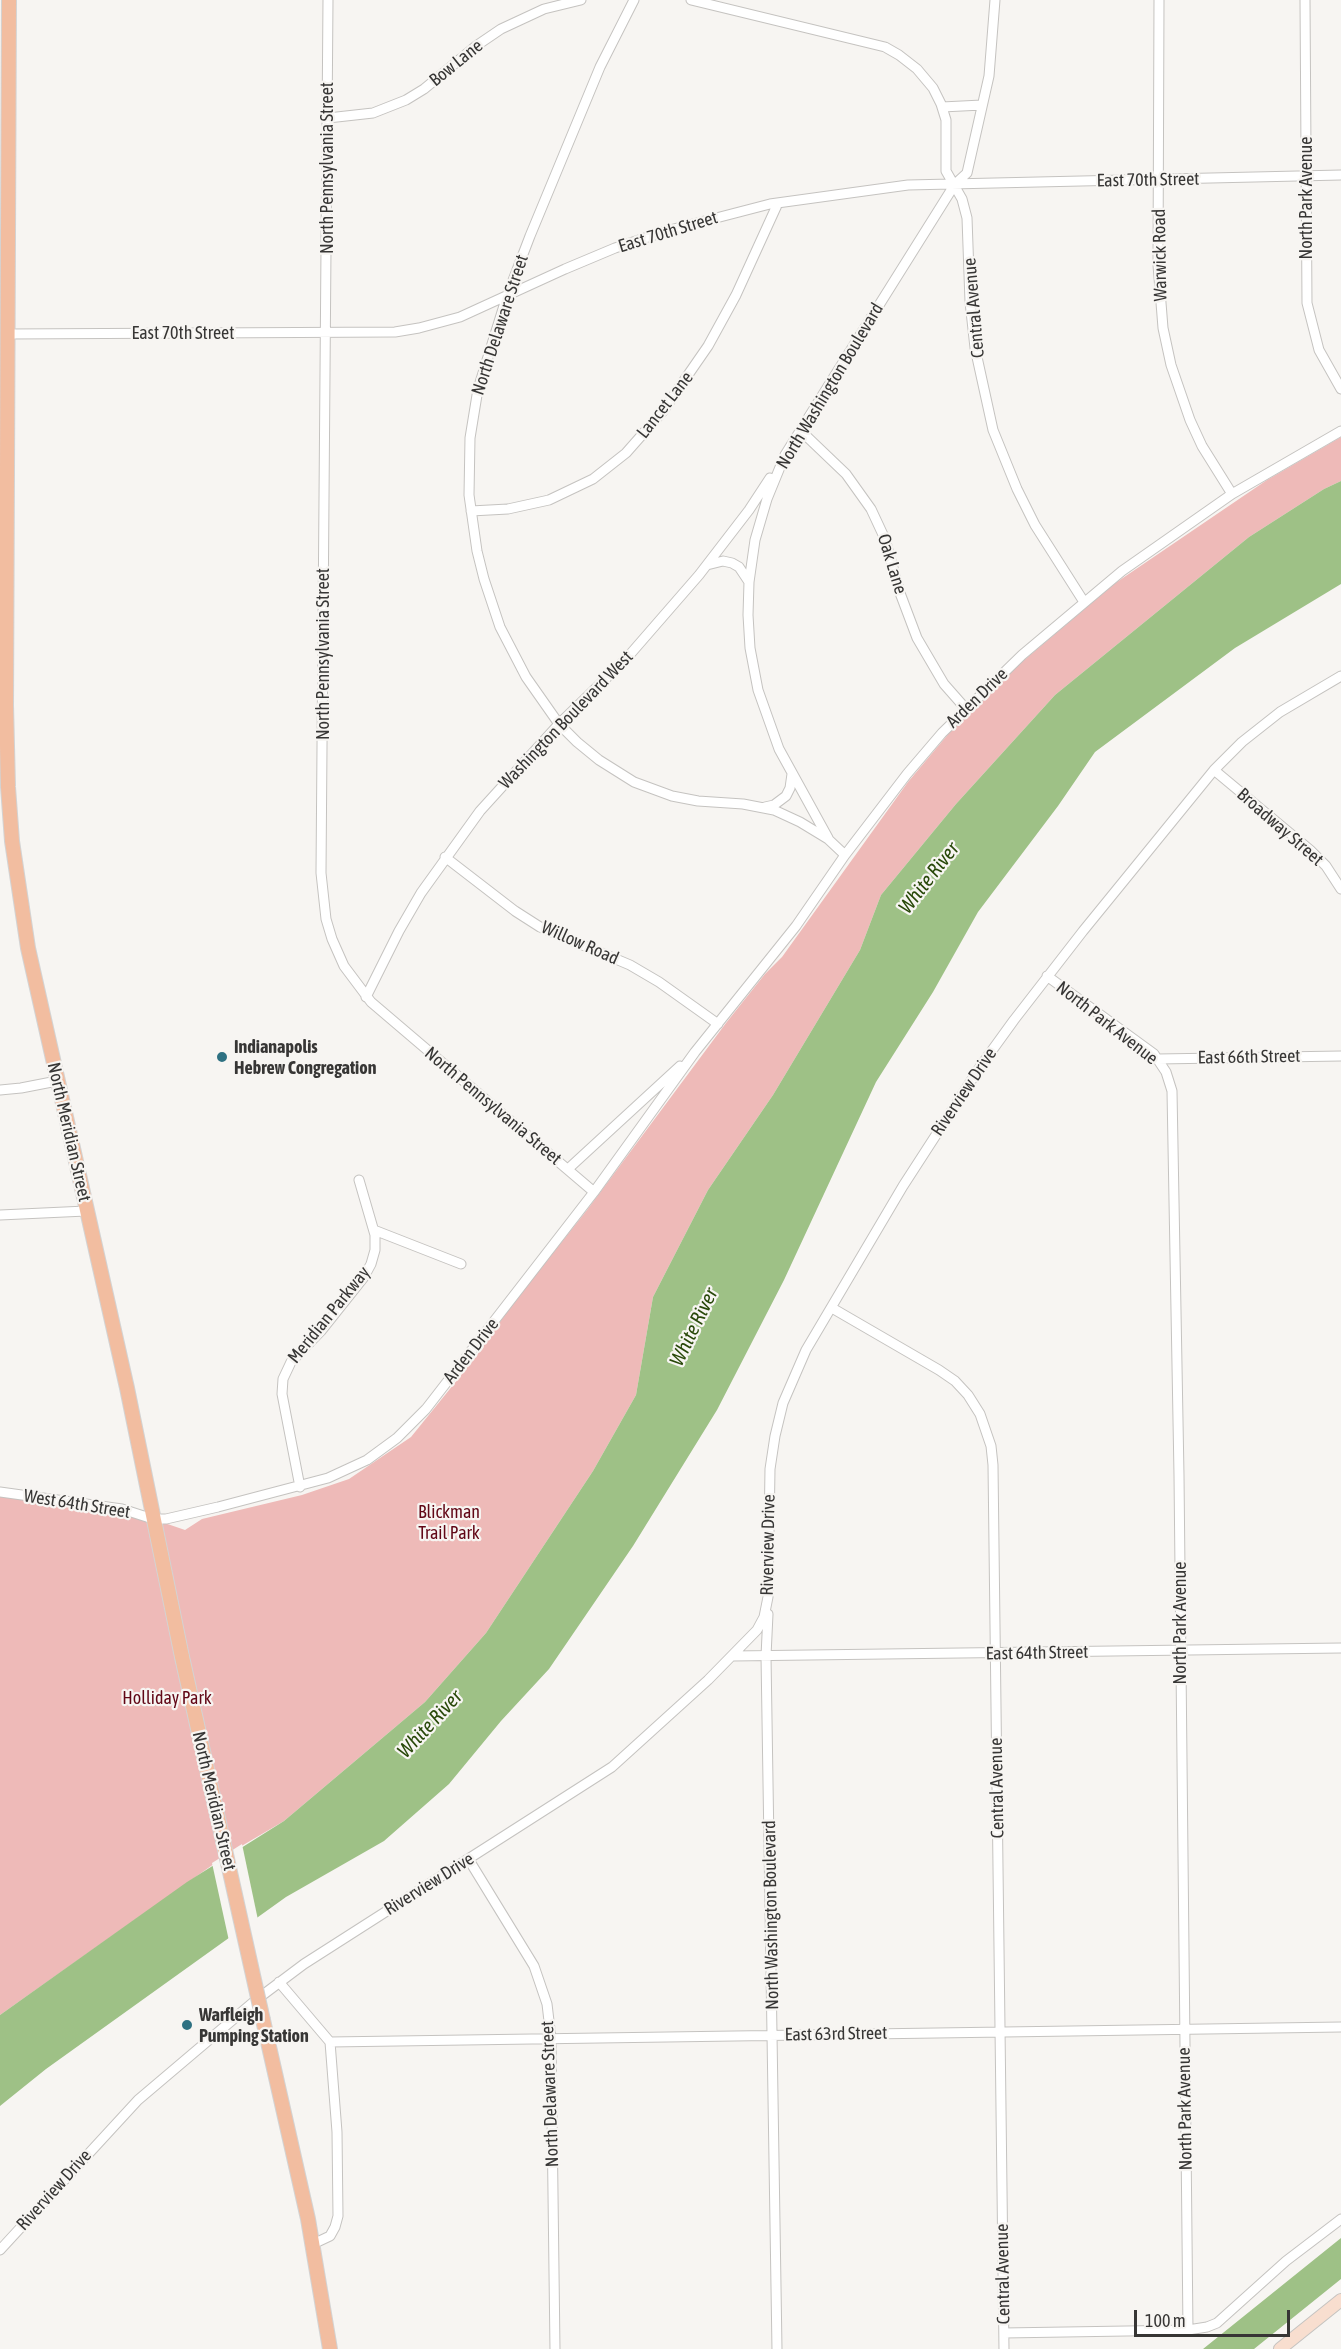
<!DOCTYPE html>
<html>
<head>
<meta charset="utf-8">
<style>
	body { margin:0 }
	#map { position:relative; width:1341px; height:2349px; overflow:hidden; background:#f7f5f2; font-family:"Asap Condensed",sans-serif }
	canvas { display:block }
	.scale { position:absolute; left:1134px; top:2310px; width:156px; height:27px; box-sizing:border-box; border:3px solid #373635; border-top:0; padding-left:8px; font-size:18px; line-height:21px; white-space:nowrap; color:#373635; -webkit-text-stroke:4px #f7f5f2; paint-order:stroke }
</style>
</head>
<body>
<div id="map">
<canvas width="1341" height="2349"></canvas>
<div class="scale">100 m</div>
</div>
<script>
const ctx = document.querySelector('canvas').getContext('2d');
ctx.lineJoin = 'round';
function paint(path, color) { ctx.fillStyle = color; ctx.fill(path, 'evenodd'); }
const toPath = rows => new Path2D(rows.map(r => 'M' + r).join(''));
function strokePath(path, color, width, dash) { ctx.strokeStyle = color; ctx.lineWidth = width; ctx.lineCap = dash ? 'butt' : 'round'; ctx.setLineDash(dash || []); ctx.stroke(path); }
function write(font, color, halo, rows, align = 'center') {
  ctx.font = font + ' "Asap Condensed",sans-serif'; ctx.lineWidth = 4.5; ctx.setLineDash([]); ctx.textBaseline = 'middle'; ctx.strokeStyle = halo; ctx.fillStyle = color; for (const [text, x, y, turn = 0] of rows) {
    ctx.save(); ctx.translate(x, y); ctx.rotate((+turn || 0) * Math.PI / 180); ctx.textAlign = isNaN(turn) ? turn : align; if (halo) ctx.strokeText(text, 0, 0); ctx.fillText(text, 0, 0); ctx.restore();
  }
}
const green = toPath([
	[1341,437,1341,481,1324,489,1249,537,1055,695,956,804,881,895,860,950,773,1095,708,1190,653,1297,636,1395,593,1471,486,1633,425,1702,284,1821,228,1854,0,2015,0,1493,153,1519,185,1530,202,1519,302,1495,349,1479,411,1437,475,1358,511,1306,587,1210,726,1023,765,974,782,957,908,782,955,726,1010,672,1114,584,1267,480]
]);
const water = toPath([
	[1341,481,1341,584,1235,648,1095,752,1058,806,978,912,933,992,876,1082,784,1280,717,1410,633,1546,549,1669,501,1721,449,1784,384,1841,286,1897,46,2069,0,2106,0,2015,187,1882,284,1821,425,1702,486,1633,593,1471,636,1395,653,1297,708,1190,773,1095,860,950,881,895,956,804,1055,695,1249,537,1324,489],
	[1341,2238,1341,2279,1254,2349,1203,2349]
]);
const pier = toPath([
	[242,1844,258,1920,229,1941,212,1863]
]);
const street = toPath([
	[328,0,321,873,326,919,332,939,344,966,371,1002,594,1192],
	[634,0,600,67,530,236,507,296,478,389,470,438,469,495,477,551,484,579,500,627,526,677,559,724,577,742,599,760,634,782,672,796,698,801,743,804,774,810,800,822,828,839,845,855],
	[691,0,885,47,899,55,917,69,933,88,941,104,946,120,946,171,962,199,967,218,970,302,975,348,993,430,1017,489,1035,525,1084,602],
	[1159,0,1158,265,1163,328,1171,365,1190,420,1202,446,1232,494],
	[1305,0,1307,303,1319,350,1341,389],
	[942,107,982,105],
	[328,118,373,113,406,100,424,89,476,46,501,29,544,9,581,0],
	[8,334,395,332,419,328,460,317,565,269,615,248,666,231,770,204,908,185,1341,175],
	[801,431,846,474,871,509,885,539,900,593,917,638,944,684,966,709],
	[471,511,508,509,549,500,593,479,626,453,663,411,708,346,736,295,778,203],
	[707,565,723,561,732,563,739,567,749,582],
	[1214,770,1310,850,1326,866,1341,889],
	[765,807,774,805,786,796,790,788,792,774],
	[828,838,779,749,758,690,750,648,748,615,749,582,755,540,767,499,785,455,955,184,967,173,989,76,995,0],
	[445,857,515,911,540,927,630,965,659,982,718,1024],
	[1047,976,1154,1054,1166,1072,1172,1091,1179,1475,1188,2330],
	[366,997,399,931,421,893,480,811,559,724,626,659,699,575,749,510,770,478],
	[1158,1059,1341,1056],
	[0,1090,21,1088,57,1081],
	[568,1169,680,1066],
	[0,1215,86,1211],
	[374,1230,461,1264],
	[832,1308,939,1370,955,1381,968,1395,980,1414,991,1446,993,1465,1004,2349],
	[300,1487,282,1394,283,1379,291,1362,321,1331,364,1277,371,1264,375,1250,375,1235,359,1180],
	[0,1492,122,1509,153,1519,166,1519,218,1507,328,1478,367,1460,397,1438,426,1409,594,1192,695,1052,796,926,845,855,907,774,942,733,1022,655,1122,571,1232,494,1341,431],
	[768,1614,766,1656,777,2349],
	[733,1656,1341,1648],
	[469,1860,534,1966,547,2004,551,2038,555,2349],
	[279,1982,330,2042,337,2132,338,2216,335,2227,330,2236,313,2244],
	[330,2042,1341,2027],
	[0,2250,138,2100,256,2000,304,1964,612,1767,708,1680,757,1630,764,1617,768,1597,770,1469,775,1436,783,1403,806,1350,903,1186,980,1067,1014,1020,1083,931,1214,770,1242,742,1280,712,1341,676],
	[1004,2333,1188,2330,1207,2327,1217,2323,1286,2261,1341,2219]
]);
const secondary = toPath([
	[1280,2349,1341,2300]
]);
const primary = toPath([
	[9,0,6,705,8,787,12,841,28,948,127,1388,182,1657],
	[263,2020,308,2219,330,2349]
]);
const primaryBridge = toPath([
	[182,1657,263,2020]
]);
const markers = [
	[222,1057,6,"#2e7182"],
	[187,2025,6,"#2e7182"]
];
const streetNames = [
	["Bow Lane",456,63,-39],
	["North Pennsylvania Street",327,168,-90],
	["East 70th Street",1148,180,-1],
	["North Park Avenue",1306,198,-90],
	["East 70th Street",668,232,-17],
	["Warwick Road",1160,255,-91],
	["Central Avenue",974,308,-95],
	["North Delaware Street",500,325,-72],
	["East 70th Street",183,333],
	["North Washington Boulevard",830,386,-59],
	["Lancet Lane",665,405,-52],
	["Oak Lane",892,564,73],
	["North Pennsylvania Street",323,654,-90],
	["Arden Drive",977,698,-44],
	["Washington Boulevard West",566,720,-46],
	["Broadway Street",1280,827,41],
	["Willow Road",580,943,24],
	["North Park Avenue",1107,1023,38],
	["East 66th Street",1249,1057,-1],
	["Riverview Drive",964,1092,-56],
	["North Pennsylvania Street",493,1106,40],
	["North Meridian Street",69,1132,77],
	["Meridian Parkway",329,1315,-51],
	["Arden Drive",471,1351,-52],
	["West 64th Street",77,1504,9],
	["Riverview Drive",768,1545,-89],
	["North Park Avenue",1180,1623,-90],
	["East 64th Street",1037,1653,-1],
	["Central Avenue",997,1788,-91],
	["North Meridian Street",214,1801,77],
	["Riverview Drive",429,1884,-32],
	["North Washington Boulevard",771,1915,-91],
	["East 63rd Street",836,2034,-1],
	["North Delaware Street",550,2094,-92],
	["North Park Avenue",1185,2109,-91],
	["Riverview Drive",54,2190,-48],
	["Central Avenue",1003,2274,-91]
];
const poiNames = [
	["Indianapolis",234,1047],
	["Hebrew Congregation",234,1068],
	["Warfleigh",199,2015],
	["Pumping Station",199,2036]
];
const parkNames = [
	["Blickman",449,1512],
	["Trail Park",449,1533],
	["Holliday Park",167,1698]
];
const waterNames = [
	["White River",929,878,-52],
	["White River",694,1327,-64],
	["White River",430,1724,-47]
];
paint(green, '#eebab8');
paint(water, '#9ec186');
paint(pier, '#f7f5f2');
strokePath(street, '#c5c3c0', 11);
strokePath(secondary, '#c5c3c0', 14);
strokePath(primary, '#d3d3d3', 16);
strokePath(street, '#fff', 9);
strokePath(secondary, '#f8decf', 12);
strokePath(primary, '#f2bda0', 14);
strokePath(primaryBridge, '#d3d3d3', 16, []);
strokePath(primaryBridge, '#f2bda0', 14);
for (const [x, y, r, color] of markers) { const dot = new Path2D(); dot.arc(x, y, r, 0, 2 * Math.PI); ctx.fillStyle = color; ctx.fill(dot); strokePath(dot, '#f7f5f2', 2); }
write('18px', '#373635', '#f7f5f2', streetNames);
write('bold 18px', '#373635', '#f7f5f2', poiNames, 'left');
write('18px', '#610716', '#f7f5f2', parkNames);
write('italic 20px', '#29490a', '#f7f5f2', waterNames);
</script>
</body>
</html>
